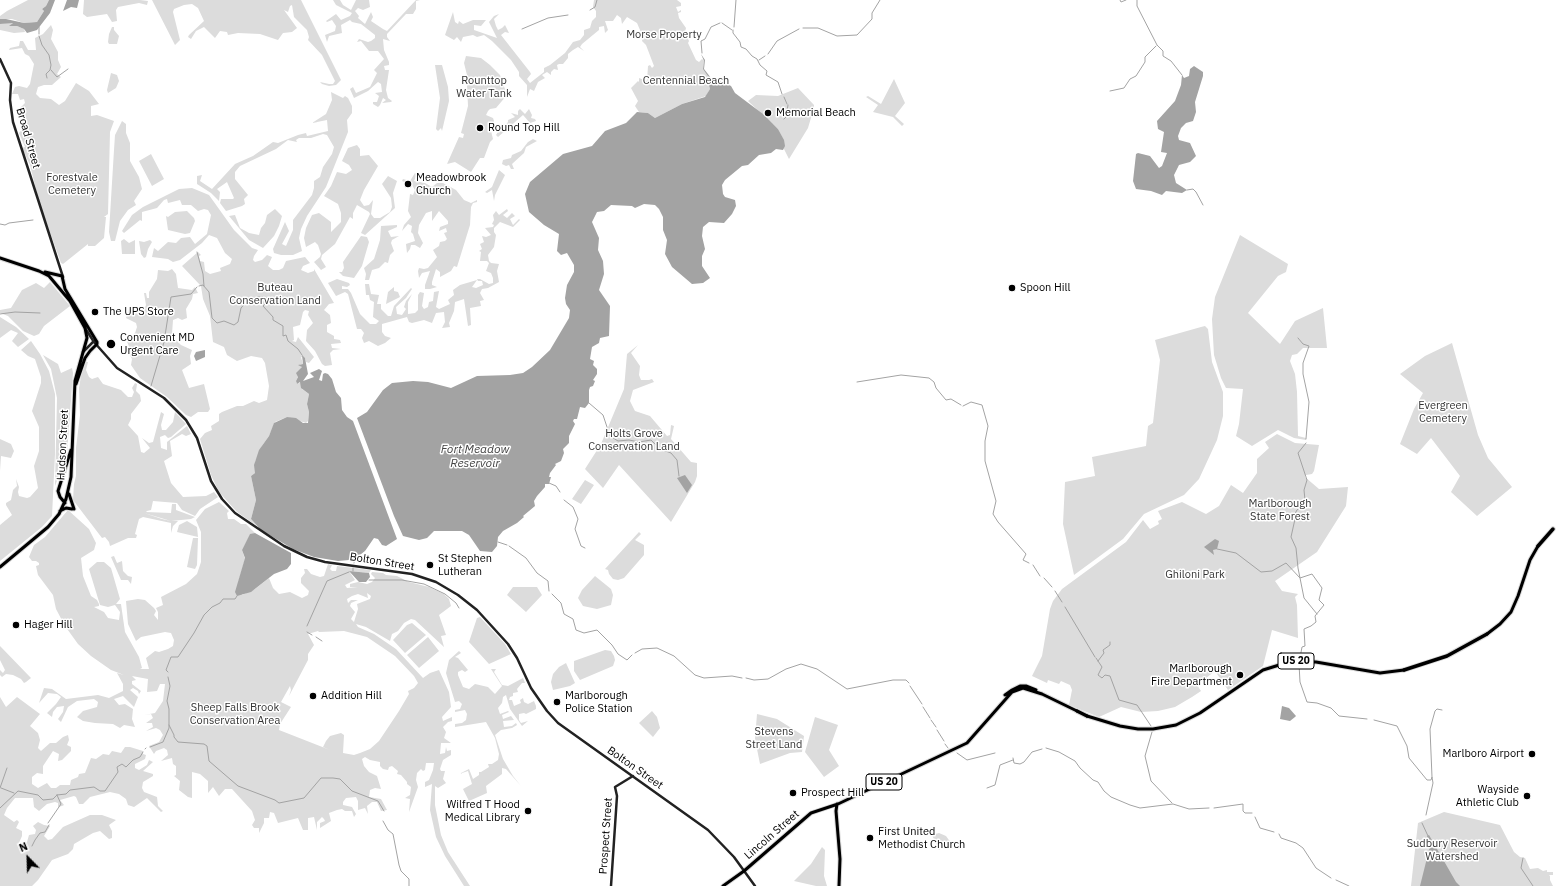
<!DOCTYPE html>
<html>
<head>
<meta charset="utf-8">
<style>
	body { margin:0 }
	#map { position:relative; width:1556px; height:886px; overflow:hidden; background:#fff; font-family:"IBM Plex Sans",sans-serif }
	canvas { display:block }
	.north { position:absolute; left:8px; top:838px; width:40px; height:40px; -webkit-text-stroke:3px #fff; paint-order:stroke; rotate:337deg; font-size:11px; font-weight:700; line-height:16px; text-align:center; color:#000 }
	.north::after { content:''; display:block; margin:auto; width:14px; height:18px; background:#000; clip-path:polygon(50% 0,100% 100%,50% 72%,0 100%) }
</style>
</head>
<body>
<div id="map">
<canvas width="1556" height="886"></canvas>
<div class="north">N</div>
</div>
<script>
const ctx = document.querySelector('canvas').getContext('2d');
ctx.lineJoin = 'round';
function paint(path, color) { ctx.fillStyle = color; ctx.fill(path, 'evenodd'); }
const toPath = rows => new Path2D(rows.map(r => 'M' + r).join(''));
function strokePath(path, color, width, dash) { ctx.strokeStyle = color; ctx.lineWidth = width; ctx.lineCap = dash ? 'butt' : 'round'; ctx.setLineDash(dash || []); ctx.stroke(path); }
function write(font, color, halo, rows, align = 'center') {
  ctx.font = font + ' "IBM Plex Sans",sans-serif'; ctx.lineWidth = 3; ctx.setLineDash([]); ctx.textBaseline = 'middle'; ctx.strokeStyle = halo; ctx.fillStyle = color; for (const [text, x, y, turn = 0] of rows) {
    ctx.save(); ctx.translate(x, y); ctx.rotate((+turn || 0) * Math.PI / 180); ctx.textAlign = isNaN(turn) ? turn : align; if (halo) ctx.strokeText(text, 0, 0); ctx.fillText(text, 0, 0); ctx.restore();
  }
}
const green = toPath([
	[28,0,49,0,46,6,42,9,44,11,37,22,24,23,12,19,0,19,0,16,7,11],
	[84,0,140,0,148,1,147,5,139,3,118,7,116,10,117,21,112,22,107,14,87,17,83,14],
	[152,0,301,0,341,80,336,85,329,86,322,84,320,82,329,84,333,84,335,81,322,55,308,40,309,37,307,30,294,17,292,5,290,6,288,12,284,10,297,28,292,32,283,33,278,40,260,34,238,33,228,35,227,32,220,31,215,38,204,27,196,31,191,39,188,37,189,35,204,21,198,8,192,4,184,5,174,9,173,12,180,40,175,45],
	[333,0,340,0,343,5,351,10,356,0,369,0,370,7,363,10,358,8,355,11,359,16,358,18,365,24,371,12,373,17,371,21,383,29,387,31,416,0,420,0,416,1,416,9,413,14,406,14,387,34,387,37,390,41,383,39,384,50,389,62,389,65,384,66,385,70,389,70,386,90,388,98,392,101,391,102,382,103,386,100,383,98,380,105,378,107,373,104,373,102,377,102,379,96,375,93,382,92,381,84,378,82,368,91,354,98,350,89,353,87,356,93,370,87,377,73,374,70,384,59,378,51,369,51,361,41,357,42,359,39,368,42,371,41,375,38,375,35,361,24,352,22,350,20,341,25,342,33,329,36,327,42,325,35,335,31,336,26,332,20,327,22,326,21,336,14,341,20,350,16,352,13,336,5],
	[594,0,677,0,681,3,681,6,676,7,678,12,681,10,681,12,678,13,679,18,686,28,685,32,689,41,688,43,696,60,699,62,702,59,704,61,703,68,711,80,708,83,710,89,706,96,682,104,655,118,648,113,639,112,635,106,638,101,631,88,638,81,639,82,639,78,647,81,648,66,650,65,652,68,654,66,646,45,642,41,643,37,637,23,627,17,622,24,621,18,617,15,613,21,605,21,608,30,605,33,604,26,599,27,599,30,582,44,580,47,584,51,578,47,573,50,568,54,568,58,563,64,559,64,557,65,558,70,554,69,551,72,551,75,547,72,542,75,545,78,538,82,534,91,530,89,527,97,527,85,519,76,519,72,511,60,492,41,484,35,477,37,473,35,463,37,461,42,457,37,454,40,445,35,453,12,455,22,458,24,459,21,463,24,473,20,486,20,481,26,474,25,474,30,497,38,489,22,494,16,499,14,494,19,496,26,498,30,502,28,505,25,509,33,505,32,501,35,530,72,531,74,527,79,530,83,544,72,544,68,550,65,565,53,573,42,580,40,584,35,584,30,590,28,592,21,596,17,596,11,593,7],
	[6,23,13,23,10,26,17,26,24,29,25,32,14,33,0,30,0,24],
	[51,25,53,30,51,39,58,52,58,60,61,67,57,74,61,77,52,85,44,85,38,87,36,94,40,98,51,99,59,105,65,101,76,83,89,91,99,104,91,106,91,116,97,115,114,121,110,132,108,214,104,217,106,217,104,238,95,246,88,246,88,244,63,264,61,263,39,202,30,165,22,148,25,147,19,133,26,125,25,112,20,108,25,103,24,99,20,100,18,94,12,94,15,87,19,86,27,88,30,84,34,64,29,56,25,54,22,48,9,50,10,48,19,46,20,41,23,41,28,50,36,50,35,38,43,34],
	[112,27,114,27,114,30,119,36,117,44,109,44,108,42,109,34],
	[466,56,481,58,490,65,500,75,507,95,496,108,490,109,488,111,486,115,493,118,494,121,490,127,493,139,490,142,484,158,480,158,471,172,455,162,447,164,459,137,463,138,464,134,461,133,468,106,467,85,465,78,467,75,464,63],
	[435,65,442,65,448,87,449,101,442,131,441,128,438,131,436,129,440,98],
	[111,73,117,75,119,81,116,88,108,93,107,90],
	[894,79,905,103,895,116,904,124,902,126,893,117,873,112,878,105,866,97,868,96,881,104],
	[798,88,814,105,813,111,808,128,789,159,784,149,783,139,778,129,748,101,756,95,778,96],
	[331,92,343,98,345,96,348,98,352,106,352,113,347,120,348,132,326,187,307,216,301,229,299,238,302,251,293,255,281,255,274,253,273,249,285,222,289,231,282,244,286,246,293,230,293,220,312,195,314,188,314,181,320,177,323,167,332,154,334,147,327,135,323,134,311,138,299,138,296,140,297,142,288,140,276,149,240,166,235,172,235,179,248,195,244,199,245,204,242,206,226,211,220,203,221,199,233,199,234,198,227,182,217,189,220,192,219,201,211,193,197,184,197,176,202,175,200,181,212,189,235,164,253,156,273,142,278,143,298,135,306,133,307,136,328,131,327,120,312,123,326,114,332,100],
	[520,109,525,114,529,109,532,115,531,118,535,119,536,121,530,123,523,115,498,137,496,135,501,127,504,127,508,122,508,120,515,117,511,113,518,115,518,111],
	[122,121,126,124,126,133,130,143,130,161,139,177,142,189,134,201,136,205,128,210,120,221,115,241,111,241,109,232,114,150,115,135],
	[533,139,537,141,526,147,524,153,512,164,514,169,511,169,509,165,506,166,502,164,503,160,511,158,512,155,521,151,528,142],
	[357,145,360,149,360,156,369,155,378,166,364,190,360,200,364,206,369,205,373,200,371,214,374,218,380,218,390,212,392,207,391,198,382,184,388,176,397,181,393,193,395,208,365,235,361,233,370,214,369,212,357,205,353,213,353,219,350,217,335,244,322,255,321,259,326,267,321,270,314,262,320,257,321,254,318,245,315,242,306,247,304,238,306,228,312,215,319,213,331,222,331,232,341,222,341,213,338,204,324,196,331,186,337,172,346,174,352,170,349,165,342,161,348,148],
	[151,154,164,179,152,186,139,161],
	[499,170,505,175,495,195,494,201,492,190,487,193,485,192,492,187],
	[415,173,417,174,414,181,425,183,432,187,437,183,443,183,456,190,464,200,471,203,477,200,477,202,473,203,471,207,470,225,457,267,454,266,451,271,440,277,440,272,436,269,432,282,432,285,437,287,430,289,425,289,425,285,430,271,422,273,419,278,418,271,419,268,424,269,428,268,437,257,433,250,439,246,440,242,445,241,447,239,444,233,447,232,446,228,439,231,440,227,448,224,448,221,439,211,432,221,432,211,426,213,419,225,418,233,423,243,420,248,415,245,411,245,410,249,407,253,406,244,415,241,413,234,411,232,412,226,408,224,402,231,404,225,411,217,408,211,410,194,413,195,415,190,412,185,402,181,403,179,410,181],
	[192,188,209,195,234,230,252,248,258,250,254,256,253,260,255,262,262,260,267,255,272,257,268,266,273,270,279,270,283,268,286,261,305,257,310,263,303,266,301,270,308,273,314,271,314,269,334,303,329,304,324,310,330,315,331,323,327,325,327,332,334,336,334,339,340,340,341,343,331,344,332,348,341,349,333,350,330,353,332,365,325,366,322,364,315,351,306,341,307,330,313,323,308,315,309,311,305,310,303,312,300,325,293,327,294,340,292,341,296,342,298,337,314,357,309,363,306,362,305,358,301,357,303,364,300,364,302,367,296,381,297,384,301,382,302,389,309,394,307,404,309,412,308,421,306,423,287,417,275,422,269,436,262,446,255,462,255,473,251,476,256,500,251,519,257,526,237,512,219,492,211,475,200,439,205,433,212,430,211,426,219,421,219,414,222,412,237,406,243,406,254,401,259,403,267,400,269,386,265,363,262,358,251,356,237,361,227,355,224,347,213,342,210,316,203,299,201,286,182,266,198,252,201,255,199,256,200,261,204,262,205,271,210,274,221,271,220,268,230,264,232,259,225,253,217,238,209,235,202,243,180,260,173,262,168,259,152,257,154,248,158,251,168,242,176,243,181,238,190,237,195,244,207,234,211,215,208,210,204,209,198,211,191,205,182,205,180,200,168,203,167,199,164,200,157,208,142,212,142,221,140,220,124,233,122,231,132,215,143,207,179,189],
	[275,209,282,216,279,226,274,236,263,248,249,240,229,216,235,215,240,228,249,233,259,235,261,228,265,223,267,215],
	[507,209,508,211,503,215,507,218,512,213,515,216,510,219,513,225,519,219,520,220,513,227,500,222,494,228,494,232,496,235,494,247,488,255,489,261,491,263,499,264,497,271,499,282,488,288,482,289,480,293,484,300,480,301,481,306,470,308,471,325,468,326,464,299,455,302,454,311,449,323,450,327,442,328,445,322,444,312,436,313,432,323,424,320,412,323,409,322,407,317,382,324,382,332,385,336,391,338,385,343,378,346,369,341,364,343,362,338,364,333,361,329,357,329,348,294,345,292,336,296,328,283,337,279,349,283,350,285,347,287,342,286,342,289,348,289,351,293,360,314,370,324,376,324,379,321,373,317,374,302,370,300,369,295,366,295,365,284,369,284,371,294,379,295,377,304,381,304,381,309,388,316,391,316,394,306,411,288,412,289,406,298,396,307,397,314,402,315,406,309,404,307,406,301,412,294,408,302,408,314,415,313,418,310,418,295,420,292,424,293,422,306,424,309,428,307,429,302,433,301,434,292,439,291,436,307,439,309,450,304,448,300,454,295,453,290,460,285,477,280,472,287,476,288,483,285,482,281,478,281,477,279,480,279,489,284,493,283,493,278,491,273,486,271,489,263,487,261,480,261,481,252,479,251,482,249,480,244,484,242,482,236,486,237,491,235,485,228,493,227,494,225,492,224,494,220,493,215,496,211,499,215],
	[187,211,194,218,195,221,190,233,185,234,168,230,166,216,168,217,175,212],
	[397,225,397,227,388,231,391,237,399,236,392,240,391,243,394,251,390,255,388,263,385,262,379,268,372,270,369,280,365,280,366,274,364,268,374,259,380,240,381,226],
	[1240,235,1288,264,1286,272,1278,276,1248,313,1280,344,1295,321,1323,308,1327,348,1303,348,1297,354,1292,355,1290,361,1295,374,1297,392,1298,436,1306,438,1306,440,1294,438,1278,430,1252,446,1236,436,1239,424,1243,389,1226,388,1221,378,1214,355,1212,319,1215,297],
	[361,236,367,237,369,242,362,266,354,278,343,276,339,272,342,272,344,268,343,262],
	[124,239,129,243,135,240,135,254,122,254,121,241],
	[150,240,152,242,148,249,146,257,144,258,141,254,139,241,144,242],
	[172,269,176,274,178,288,192,290,195,287,198,293,193,294,192,299,186,309,187,318,182,320,178,318,173,320,172,334,174,338,181,345,192,350,190,356,191,364,182,370,189,388,204,384,210,409,208,412,198,412,191,417,186,415,167,397,140,378,131,365,132,359,128,352,130,349,126,339,135,333,137,327,136,323,126,318,129,309,134,312,144,310,146,305,144,293,146,293,147,298,149,298,149,292,157,279,158,270,168,271],
	[50,282,70,306,44,326,39,334,34,336,23,331,8,316,0,313,0,310,11,308,22,290,36,283,44,288],
	[394,287,394,291,398,292,400,297,386,304,388,292],
	[0,317,16,327,29,339,18,347,12,341,18,333,11,330,0,338],
	[1201,327,1205,326,1208,329,1212,362,1223,392,1223,416,1217,440,1199,479,1184,495,1144,514,1123,539,1074,575,1063,524,1065,482,1095,476,1092,457,1146,446,1148,426,1153,423,1160,360,1155,340],
	[31,341,40,354,49,371,55,394,55,454,52,516,42,527,0,561,0,525,12,515,6,505,6,503,11,500,13,490,17,486,16,479,19,487,18,492,19,496,27,498,30,497,38,488,34,466,39,451,39,427,32,411,41,383,41,377,35,359,28,356,21,350],
	[1452,343,1478,435,1488,458,1512,487,1477,516,1451,492,1460,476,1431,438,1417,454,1400,444,1414,409,1423,393,1400,374,1425,356],
	[638,345,631,353,640,366,639,375,641,380,649,380,652,379,654,382,633,390,630,401,635,411,650,416,667,436,670,435,671,425,674,426,671,439,691,462,697,463,697,476,695,482,671,522,619,465,603,488,585,469,601,444,624,389,627,354],
	[43,355,58,364,61,373,72,368,73,373,67,454,55,486,57,398,51,369],
	[86,362,88,362,86,370,89,377,92,379,98,377,103,384,121,390,128,397,132,397,134,392,132,388,135,383,137,384,136,391,140,395,141,401,131,414,131,419,128,425,138,436,141,452,144,453,150,448,142,438,149,443,153,442,161,412,164,414,161,425,162,430,166,430,173,422,175,412,186,424,171,437,168,438,165,435,160,437,161,448,167,450,167,442,187,426,191,434,186,436,182,434,170,441,172,456,164,461,171,483,183,497,206,496,214,492,218,497,200,509,195,516,182,510,177,503,153,501,151,510,147,511,146,512,171,513,172,504,176,504,176,510,195,517,191,519,171,521,144,513,162,519,171,521,178,521,173,526,171,533,171,523,143,517,139,519,135,534,137,535,136,538,128,538,110,546,109,542,105,537,102,538,73,500,74,484,76,476,76,448,80,415,79,388,81,376],
	[1277,434,1295,443,1319,445,1314,471,1312,474,1306,475,1305,477,1319,489,1348,487,1346,506,1317,552,1275,581,1282,591,1298,594,1295,597,1297,605,1298,638,1272,630,1263,666,1228,690,1215,671,1197,685,1201,691,1192,697,1175,707,1158,711,1141,712,1121,707,1099,717,1069,705,1072,690,1070,685,1061,681,1059,684,1048,680,1047,683,1032,676,1042,656,1050,609,1053,601,1062,589,1126,542,1143,520,1150,529,1159,524,1158,521,1162,519,1158,511,1182,502,1206,514,1219,506,1231,485,1243,493,1257,473,1257,459,1269,448,1265,442],
	[0,439,11,444,14,451,11,458,1,456,0,471],
	[585,480,594,485,581,504,572,499],
	[219,502,229,511,227,513,228,519,234,519,241,524,246,524,255,533,250,535,242,550,245,559,238,583,242,595,255,589,269,578,273,588,279,594,290,592,302,598,308,595,309,591,301,583,301,578,305,573,304,569,307,569,311,574,320,577,324,576,328,564,332,565,330,569,332,571,336,571,337,566,371,570,369,573,349,571,355,580,345,585,347,588,358,587,350,587,350,584,358,582,367,584,372,582,375,578,371,574,372,572,383,573,386,575,397,576,409,582,429,587,444,594,449,599,451,606,439,615,446,635,441,636,444,647,415,620,411,619,404,623,398,631,392,634,390,641,366,627,356,624,358,627,374,634,396,649,423,678,430,673,439,670,449,692,451,707,442,717,443,721,452,717,452,721,448,722,443,727,446,732,444,738,451,743,441,743,440,754,445,753,446,747,447,751,451,750,451,755,443,760,440,769,441,771,445,771,443,779,446,783,438,788,435,786,435,805,441,835,448,852,470,886,464,886,445,856,436,837,430,810,432,784,425,787,425,782,429,780,433,770,434,763,426,763,425,770,423,771,421,769,417,773,416,780,418,787,409,812,410,799,405,798,410,795,411,787,407,784,407,782,401,775,397,774,398,771,392,766,389,767,388,770,383,769,380,766,380,762,370,760,365,757,362,759,364,766,369,772,377,776,381,789,375,788,370,790,369,797,381,799,387,810,381,811,377,802,372,802,367,806,368,814,365,808,358,810,358,801,356,797,346,798,343,802,343,805,352,807,356,814,354,817,352,811,345,811,342,809,337,810,329,813,331,821,320,828,320,823,325,821,324,819,322,817,317,822,317,830,314,817,308,818,308,830,303,830,298,818,278,823,274,813,270,812,269,818,264,818,264,823,259,833,259,828,254,828,252,825,255,820,252,811,232,789,225,789,219,796,213,787,208,793,208,781,200,774,192,772,192,798,188,797,179,790,180,781,174,776,176,775,176,766,173,764,172,758,161,761,168,755,167,750,164,748,156,751,154,754,149,746,159,742,163,735,160,730,156,728,146,731,153,727,152,723,146,723,153,718,151,714,144,715,155,713,163,701,165,684,160,684,157,691,147,692,148,679,132,676,136,680,132,681,132,684,141,691,139,694,138,691,133,688,130,690,138,697,134,707,123,696,114,699,119,705,125,704,133,709,132,719,135,727,124,725,120,728,113,724,95,723,83,721,77,717,83,711,97,707,98,702,94,699,77,701,68,707,61,722,58,719,63,712,64,706,57,707,53,712,52,717,47,713,56,704,61,697,57,694,48,693,39,703,44,688,52,689,66,699,98,695,109,698,123,691,123,684,117,673,124,675,111,670,91,656,78,644,65,626,56,609,53,595,38,575,36,566,39,565,39,563,36,561,32,561,29,557,34,545,45,537,68,510,89,529,96,543,94,550,81,558,83,576,91,596,97,600,99,604,99,606,94,607,104,612,108,618,119,620,120,612,115,605,108,607,100,605,89,569,97,562,104,562,111,568,120,599,116,604,121,604,125,632,139,657,142,668,140,669,149,669,146,658,155,651,159,652,168,649,173,646,174,640,171,633,165,632,141,637,136,641,128,624,126,601,138,599,145,600,154,608,156,611,154,615,158,620,158,612,156,608,163,605,161,597,186,584,197,574,201,562,201,532,196,520,205,509],
	[367,593,371,596,370,599,357,604,358,609,354,622,351,619,355,612,350,606,351,603,358,600,351,600,348,603,347,599,352,596,358,594,368,598],
	[318,631,319,632,344,631,367,637,395,656,414,676,418,683,414,688,408,691,409,694,399,711,379,741,370,749,360,753,354,755,343,753,344,735,341,733,330,736,326,741,323,747,330,750,279,730,280,724,291,707,281,702,290,686,291,690,289,696,308,660,308,654,314,645,308,634],
	[187,521,197,527,198,537,177,532,179,525],
	[639,532,641,534,635,540,644,545,644,555,624,578,618,580,613,579,609,574,608,570,605,569],
	[193,538,198,538,197,565,195,569,187,567],
	[114,556,117,563,122,561,123,571,128,576,132,577,131,584,128,580,121,580,111,557],
	[595,576,611,589,613,595,611,605,597,609,583,606,578,598,582,590],
	[513,587,537,587,542,595,526,612,507,595],
	[480,617,505,644,511,654,489,664,469,642,477,618],
	[412,623,426,635,405,653,393,640,407,625],
	[428,637,439,651,419,668,407,655],
	[0,646,31,678,26,682,24,683,21,679,13,675,6,674,2,677,0,675,0,670,3,673,5,670,0,660],
	[605,650,611,651,614,656,615,660,613,666,580,680,574,671,574,661],
	[459,651,461,653,455,657,458,658,468,670,465,672,462,670,458,672,458,675,463,687,469,689,475,684,488,687,495,694,502,686,491,669,496,669,494,672,502,685,508,686,523,678,525,683,522,683,517,689,518,692,513,693,513,696,510,697,509,700,512,700,514,706,521,703,520,700,523,698,524,702,528,704,534,701,536,706,536,709,526,714,524,713,519,714,519,720,521,723,528,721,522,726,510,709,506,695,503,697,502,703,498,708,500,714,508,711,509,712,502,715,503,719,511,716,514,720,503,721,504,727,512,726,516,723,517,725,512,728,501,730,495,735,503,759,513,776,521,786,506,769,502,768,502,774,486,786,487,793,469,801,463,789,472,784,468,771,459,774,469,769,473,779,479,775,479,772,481,772,489,767,488,764,492,764,498,760,499,754,495,738,486,722,455,727,455,724,462,723,466,720,467,714,465,710,455,712,455,710,460,709,462,704,459,701,455,702,446,673,449,660],
	[566,663,575,683,570,686,553,690,551,682,553,674,559,667],
	[0,697,6,707,17,697,40,714,30,726,38,733,40,740,38,748,41,751,50,743,56,743,63,737,68,735,69,740,67,745,71,747,71,751,62,760,58,761,59,754,53,751,43,766,43,774,37,773,32,777,32,784,38,788,47,783,51,788,56,788,60,785,70,785,71,780,78,777,79,774,85,773,91,758,96,759,103,754,109,755,112,751,121,753,125,747,130,747,143,751,143,754,146,755,145,759,135,764,135,768,139,770,147,765,149,760,153,762,143,771,153,774,153,776,143,782,142,788,144,792,157,797,158,806,163,811,161,812,147,798,134,807,128,805,126,799,119,794,110,792,90,797,83,804,79,804,76,797,74,796,60,800,64,805,62,806,58,807,58,803,55,802,47,804,39,811,34,807,33,798,15,798,7,808,4,815,14,822,17,820,19,822,16,828,22,831,22,836,18,845,20,848,27,842,29,835,35,834,36,830,33,826,38,822,44,825,50,826,44,836,48,840,52,839,63,827,90,815,102,815,116,820,109,825,112,831,112,838,109,839,100,831,93,833,74,844,73,849,68,854,52,860,38,880,32,886,0,886],
	[652,711,657,717,660,728,653,737,639,723],
	[757,714,777,719,804,736,802,752,790,753,760,764,755,739],
	[815,717,838,725,829,750,839,766,824,777,805,752],
	[1444,812,1500,825,1514,852,1520,857,1525,858,1530,869,1538,868,1543,871,1547,870,1547,876,1547,872,1553,872,1553,875,1549,875,1550,876,1550,880,1553,886,1411,886,1418,823],
	[939,833,946,836,951,843,939,850,932,835],
	[822,847,825,850,824,876,827,886,816,886,794,881,811,864]
]);
const water = toPath([
	[49,0,55,0,50,13,37,30,27,33,24,29,17,26,9,26,13,23,0,24,0,19,6,19,24,23,37,22,44,11,42,9,46,6],
	[67,0,79,0,77,8,71,7,63,11],
	[701,54,705,60,704,69,711,78,722,81,731,86,735,93,763,114,778,129,784,140,785,146,783,150,776,149,771,153,759,155,748,165,742,166,725,180,722,185,723,194,725,197,735,200,736,206,732,214,724,223,709,222,703,227,702,236,705,249,702,256,702,266,710,278,703,283,692,284,672,267,665,254,667,240,663,230,663,217,659,209,655,205,644,204,635,208,632,206,611,205,604,211,597,212,592,222,599,238,598,250,603,261,604,274,599,290,610,306,609,336,600,338,599,343,592,347,590,359,594,361,593,365,597,369,597,374,593,380,595,381,593,386,590,387,589,390,589,403,585,408,580,407,577,419,574,419,573,421,575,424,569,436,569,443,563,449,564,453,561,461,555,464,556,465,550,473,549,477,551,477,549,484,545,484,545,487,537,496,534,501,535,506,523,516,524,517,517,523,503,531,498,537,497,546,492,552,480,551,469,535,462,531,434,531,427,538,419,540,403,536,394,516,357,418,367,412,383,390,392,383,413,381,428,382,451,388,477,376,510,375,523,373,532,367,550,350,569,318,570,310,566,304,565,298,567,285,574,272,574,265,567,253,561,255,557,251,559,234,544,225,529,212,525,194,530,182,563,154,592,146,605,131,626,123,637,112,648,113,655,118,682,104,705,97,710,89,708,82,710,79,703,69,704,61],
	[1194,66,1203,72,1203,76,1195,102,1196,112,1193,121,1186,123,1181,128,1178,136,1179,140,1190,143,1196,156,1190,162,1179,165,1174,175,1176,183,1187,190,1182,193,1166,191,1162,195,1151,191,1136,189,1133,181,1136,154,1138,153,1150,156,1159,168,1162,166,1167,153,1161,152,1164,132,1158,129,1157,121,1175,101,1181,85,1182,75,1184,78,1189,76,1190,69],
	[205,350,205,357,196,361,194,356,196,352],
	[302,355,305,358,308,374,303,381,314,377,310,373,319,369,322,371,319,380,322,381,323,374,325,373,328,374,332,379,336,392,341,398,342,410,347,417,353,421,397,539,386,546,382,545,378,539,374,538,365,551,356,558,349,560,338,561,314,557,293,549,261,530,251,519,256,500,251,476,255,473,254,465,259,450,269,436,274,423,287,417,296,418,303,423,308,423,309,412,307,404,309,394,301,388,300,382,297,384,296,381,298,377,296,373,302,367,298,365,303,364],
	[685,475,692,485,687,493,677,478],
	[255,533,291,553,291,564,287,569,274,574,251,592,237,596,235,592,245,558,242,550,250,534],
	[1215,539,1219,541,1217,549,1213,550,1214,555,1204,547],
	[349,571,369,573,370,577,366,582,359,582],
	[1282,706,1289,708,1296,716,1295,717,1290,721,1280,719],
	[1429,835,1456,882,1460,886,1420,886,1430,846,1427,836]
]);
const stream = toPath([
	[1120,0,1121,2,1126,0],
	[1137,0,1137,6,1157,45,1163,51,1163,56,1171,61,1182,75],
	[590,10,595,7,597,0],
	[722,23,732,30],
	[39,27,39,34],
	[734,27,736,0],
	[803,28,818,28,837,36,857,35,872,19,872,13,880,0],
	[522,29,548,18,568,15],
	[733,30,733,33,740,42,741,47,746,49,752,56,757,59,760,65,767,71,766,75,778,82,782,94],
	[39,36,42,45,49,55,51,65,50,70,46,74,47,78],
	[702,53,701,41,705,39,711,27,720,23],
	[768,54,777,41,799,29],
	[759,60,765,56],
	[51,70,57,77,68,69],
	[1110,91,1124,88,1130,79,1136,76,1145,62,1145,57,1156,46],
	[784,97,787,104],
	[784,119,786,117,788,105],
	[1187,190,1193,189,1196,192,1203,205],
	[0,224,5,225,9,223,33,220],
	[197,252,203,274,204,286],
	[199,286,203,285,209,292,212,318,217,323,224,321,234,325,238,322,241,308,248,300,258,297,266,297,267,302,263,306,273,317,273,320,283,326,283,336,286,335,288,341,298,349,302,355],
	[0,314,15,312,40,313],
	[1298,338,1303,344,1309,346,1303,363,1303,374,1309,402,1306,439],
	[857,382,901,375,929,378,934,382,936,388,946,400,951,399,961,405],
	[151,386,164,342,171,297,191,294,197,287],
	[589,403,603,415,610,436,618,441,629,440,639,442,651,440,660,449,671,453,677,460,679,476],
	[963,406,971,402,982,405,988,426,985,441,985,461,996,501,993,514,998,522,1026,554,1023,560,1029,563],
	[1306,443,1298,453,1307,480,1304,490,1305,500,1303,505,1297,510,1293,517,1295,519,1291,537,1296,548,1298,568,1304,598,1317,614],
	[549,483,556,486,560,492],
	[564,500,573,507,578,519,575,529,581,546,585,548],
	[498,542,507,545],
	[509,546,526,558,537,573,548,581,549,591],
	[1217,549,1236,553,1261,572,1272,571,1286,563,1300,578,1312,574,1322,588,1319,600,1324,605,1315,616,1316,622,1311,626,1304,629,1305,646,1302,647,1300,658],
	[354,563,355,558],
	[1033,565,1040,576],
	[353,571,353,568],
	[1044,578,1052,587],
	[369,580,402,580,424,584,445,594,456,603,459,608],
	[1055,591,1062,602],
	[552,594,561,603,564,614,573,619,576,630,584,633,597,630,612,645,618,654,627,660,632,655],
	[1065,607,1095,657],
	[307,626,327,581,349,572],
	[307,632,312,635],
	[316,637,322,641],
	[635,653,642,649,657,648,674,656,695,675,704,678,732,676,742,678],
	[1096,658,1102,667,1098,675,1102,678,1105,675,1110,676,1119,700,1137,705,1151,726],
	[1098,661,1104,653,1103,650,1110,645,1110,642],
	[1299,664,1300,682,1307,702,1317,703,1331,708,1339,716,1367,719],
	[168,672,166,670,171,657,178,657,194,633,204,615,212,607,220,603,223,599,235,599,237,596],
	[746,678,754,680,768,679,786,669,801,664,817,669,847,689,893,680,906,680,909,683],
	[910,686,922,704],
	[923,707,930,718],
	[931,720,936,727],
	[1374,720,1397,726,1407,746,1409,758,1427,780,1431,780,1432,777,1433,783,1426,815],
	[169,725,174,735,174,737,178,742,204,744,207,746,209,761,238,786,275,800,279,803,304,798,321,778,333,778,340,779,352,791,378,801,384,811],
	[937,730,944,741],
	[1152,732,1145,756,1151,781,1172,803],
	[945,744,948,748],
	[150,747,163,742,169,728,169,709,167,701,170,686,168,677],
	[1046,748,1059,752,1075,761,1080,768,1093,780,1098,782,1104,791,1111,797,1130,805,1140,808,1173,804,1189,809,1209,808],
	[145,749,146,748],
	[957,753,967,760,995,753],
	[1013,758,1014,763,1020,764,1024,762,1032,752,1042,749],
	[1432,777,1430,729,1435,711,1437,709,1442,710],
	[0,788,7,768],
	[1,788,14,793],
	[987,788,995,785,1000,765,1013,760],
	[57,795,66,794,70,790,94,787,100,791,105,791,118,772,117,767,122,764,126,767,133,760,140,757,143,752],
	[0,808,18,791,38,795,43,800,53,799,57,795],
	[1214,808,1243,804,1243,811,1245,813,1252,813],
	[1255,817,1260,828,1274,832],
	[383,821,388,830,393,834,399,865,401,871,409,879,409,886],
	[48,823,61,804,57,795],
	[1422,823,1428,836],
	[1279,834,1281,838,1296,843,1303,848,1316,868,1331,878],
	[32,846,35,840,40,833,45,832,49,825],
	[1523,858,1521,868,1533,886],
	[1336,880,1349,886]
]);
const secondary = toPath([
	[0,59,11,83,10,100,13,122,63,277],
	[85,328,94,342,117,368,164,398,186,420,197,438,211,481,222,499,235,513,284,546,307,557,325,562,412,574,436,582,458,595,477,610,508,644,517,658,531,688,547,711,558,723,708,830,734,857,755,886],
	[83,352,94,341],
	[611,886,617,796,615,787,633,776]
]);
const primary = toPath([
	[0,258,39,271,49,276,70,301,85,328,87,338,75,381,71,477,66,499,59,514,48,527,0,567],
	[45,272,62,276,65,289,97,342,97,344,90,351,85,358,76,384],
	[69,494,74,509],
	[65,503,60,497,58,491,71,450],
	[60,511,66,508,72,509],
	[1487,634,1500,624,1511,612,1518,596,1530,560,1538,546],
	[1042,694,1077,711],
	[1005,695,1012,690,1020,686,1026,686,1036,690],
	[1087,716,1120,726,1138,729,1153,729,1176,725,1200,713,1263,670,1289,662,1316,662,1380,673,1404,670],
	[837,804,836,811,840,859,839,886],
	[723,886,744,871,811,813,838,804,967,743,1012,692,1023,688,1042,694]
]);
const trunk = toPath([
	[1538,546,1553,529],
	[1404,670,1447,656,1487,634],
	[1077,711,1087,716]
]);
const markers = [
	[768,113,4,"#000"],
	[480,128,4,"#000"],
	[408,184,4,"#000"],
	[1012,288,4,"#000"],
	[95,312,4,"#000"],
	[111,344,5,"#000"],
	[430,565,4,"#000"],
	[16,625,4,"#000"],
	[1240,675,4,"#000"],
	[313,696,4,"#000"],
	[557,702,4,"#000"],
	[1532,754,4,"#000"],
	[793,793,4,"#000"],
	[1527,796,4,"#000"],
	[528,811,4,"#000"],
	[870,838,4,"#000"]
];
const shields = [
	[1296,661,36],
	[884,782,36]
];
const shieldNames = [
	["US 20",1296,661],
	["US 20",884,782]
];
const parkNames = [
	["Morse Property",664,35],
	["Rounttop",484,81],
	["Water Tank",484,94],
	["Centennial Beach",686,81],
	["Forestvale",72,178],
	["Cemetery",72,191],
	["Buteau",275,288],
	["Conservation Land",275,301],
	["Evergreen",1443,406],
	["Cemetery",1443,419],
	["Holts Grove",634,434],
	["Conservation Land",634,447],
	["Marlborough",1280,504],
	["State Forest",1280,517],
	["Ghiloni Park",1195,575],
	["Sheep Falls Brook",235,708],
	["Conservation Area",235,721],
	["Stevens",774,732],
	["Street Land",774,745],
	["Sudbury Reservoir",1452,844],
	["Watershed",1452,857]
];
const poiNames = [
	["Memorial Beach",776,113],
	["Round Top Hill",488,128],
	["Meadowbrook",416,178],
	["Church",416,191],
	["Spoon Hill",1020,288],
	["The UPS Store",103,312],
	["Convenient MD",120,338],
	["Urgent Care",120,351],
	["St Stephen",438,559],
	["Lutheran",438,572],
	["Hager Hill",24,625],
	["Marlborough",1232,669,"right"],
	["Fire Department",1232,682,"right"],
	["Addition Hill",321,696],
	["Marlborough",565,696],
	["Police Station",565,709],
	["Marlboro Airport",1524,754,"right"],
	["Wayside",1519,790,"right"],
	["Athletic Club",1519,803,"right"],
	["Prospect Hill",801,793],
	["Wilfred T Hood",520,805,"right"],
	["Medical Library",520,818,"right"],
	["First United",878,832],
	["Methodist Church",878,845]
];
const streetNames = [
	["Broad Street",28,138,74],
	["Hudson Street",63,445,-87],
	["Bolton Street",382,562,9],
	["Bolton Street",635,768,35],
	["Lincoln Street",772,835,-41],
	["Prospect Street",606,836,-86]
];
const waterNames = [
	["Fort Meadow",475,450],
	["Reservoir",475,464]
];
paint(green, '#dcdcdc');
paint(water, '#a3a3a3');
strokePath(stream, '#a3a3a3', 1);
strokePath(primary, '#dbdbdb', 5);
strokePath(trunk, '#dbdbdb', 5.5);
strokePath(secondary, '#222', 2.5);
strokePath(primary, '#000', 3);
strokePath(trunk, '#000', 3.5);
for (const [x, y, r, color] of markers) { const dot = new Path2D(); dot.arc(x, y, r, 0, 2 * Math.PI); ctx.fillStyle = color; ctx.fill(dot); strokePath(dot, '#fff', 1.5); }
for (const [x, y, w] of shields) { const box = new Path2D(); box.roundRect(x - w / 2, y - 8, w, 16, 3); ctx.fillStyle = '#fff'; ctx.fill(box); strokePath(box, '#000', 1); }
write('bold 10px', '#000', null, shieldNames);
write('11px', '#333', '#fff', parkNames);
write('11px', '#000', '#fff', poiNames, 'left');
write('11px', '#000', '#fff', streetNames);
write('italic 12px', '#444', '#fff', waterNames);
</script>
</body>
</html>
